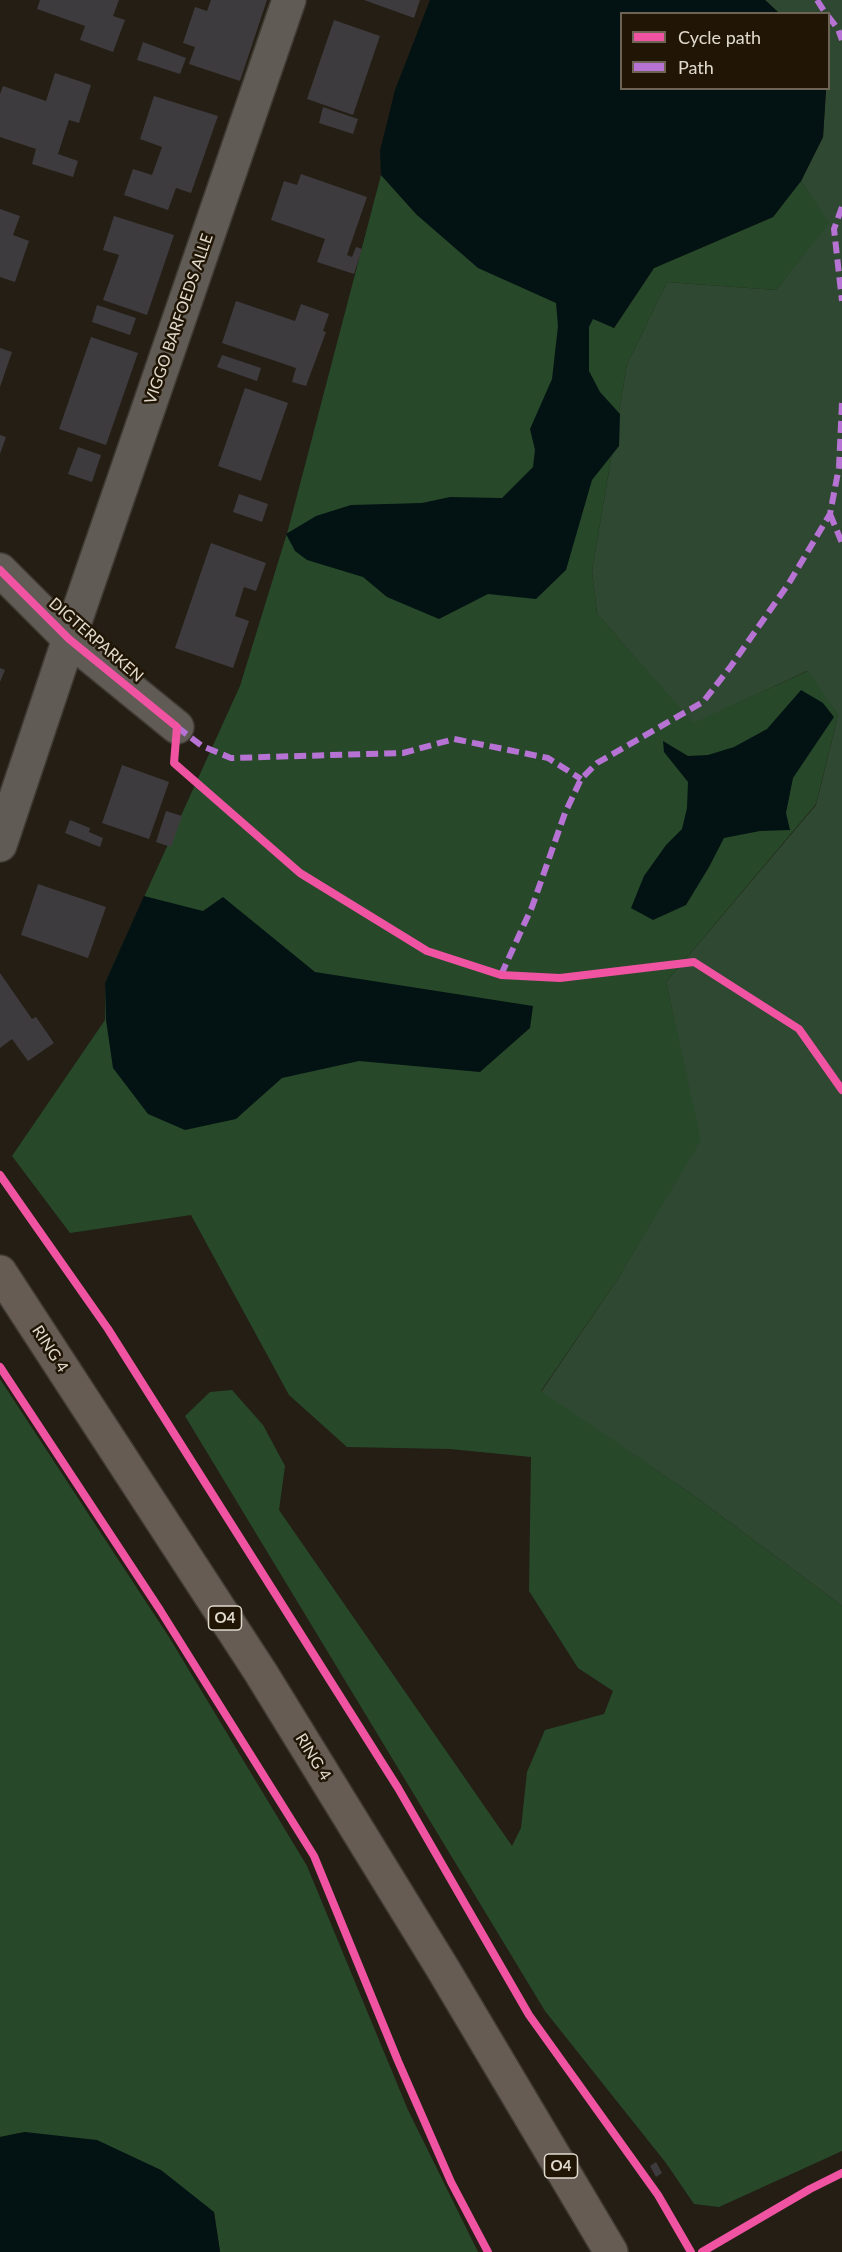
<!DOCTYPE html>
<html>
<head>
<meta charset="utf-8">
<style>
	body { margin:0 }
	#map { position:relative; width:842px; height:2252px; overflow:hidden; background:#241e14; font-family:Lato,sans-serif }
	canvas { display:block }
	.legend { position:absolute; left:620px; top:12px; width:210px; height:78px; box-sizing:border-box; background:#211605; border:2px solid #6e6455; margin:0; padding:8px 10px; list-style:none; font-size:18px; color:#e1dace }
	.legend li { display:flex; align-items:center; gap:12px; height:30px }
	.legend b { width:30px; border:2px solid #6e6455 }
</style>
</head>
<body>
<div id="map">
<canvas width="842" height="2252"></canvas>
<ul class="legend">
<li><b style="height:8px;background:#f153a3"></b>Cycle path</li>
<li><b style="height:8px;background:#b673d3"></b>Path</li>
</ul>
</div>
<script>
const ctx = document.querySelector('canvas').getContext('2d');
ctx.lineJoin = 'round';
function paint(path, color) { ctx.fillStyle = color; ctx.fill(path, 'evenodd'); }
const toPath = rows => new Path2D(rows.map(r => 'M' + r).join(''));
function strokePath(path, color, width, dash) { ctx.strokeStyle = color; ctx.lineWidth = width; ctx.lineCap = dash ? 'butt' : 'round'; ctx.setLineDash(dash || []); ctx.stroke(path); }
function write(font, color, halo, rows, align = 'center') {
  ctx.font = font + ' Lato,sans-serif'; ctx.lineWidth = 5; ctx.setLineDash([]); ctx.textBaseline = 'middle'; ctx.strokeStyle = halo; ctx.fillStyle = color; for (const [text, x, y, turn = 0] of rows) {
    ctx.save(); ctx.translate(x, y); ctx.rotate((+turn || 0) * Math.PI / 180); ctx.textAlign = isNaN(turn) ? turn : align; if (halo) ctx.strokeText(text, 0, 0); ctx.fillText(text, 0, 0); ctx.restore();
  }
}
const green = toPath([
	[765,0,842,0,842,1606,697,1498,541,1392,617,1280,700,1140,666,982,816,805,838,715,807,671,693,724,597,614,592,571,627,364,667,282,776,290,828,223,801,181,823,137,826,89,828,88,828,14,779,13]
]);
const forest = toPath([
	[381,175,417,215,614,328,654,268,773,217,801,181,829,223,776,290,667,282,627,364,592,571,597,614,693,723,808,671,838,715,816,804,666,982,701,1140,617,1280,541,1391,697,1498,842,1606,842,2151,719,2207,694,2204,666,2163,545,2011,185,1416,210,1392,232,1390,263,1425,285,1466,279,1510,512,1846,521,1828,527,1772,545,1730,604,1714,613,1691,578,1668,529,1591,531,1457,450,1449,347,1447,289,1395,191,1215,70,1233,12,1156,105,1020,105,983,240,686,288,530],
	[0,1379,169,1637,307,1866,408,2110,478,2252,220,2252,214,2212,25,2132,0,2137]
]);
const water = toPath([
	[430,0,765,0,779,13,622,14,622,88,826,90,823,137,801,181,773,217,654,268,614,328,593,319,589,327,589,371,600,392,620,414,619,446,592,480,566,570,536,599,488,594,439,619,387,597,363,577,307,560,295,551,286,534,316,516,351,505,422,503,450,497,502,498,533,467,535,450,530,429,552,379,558,326,556,303,478,268,417,215,381,175,380,151,395,90],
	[801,690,823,703,834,717,793,778,786,813,790,830,760,831,724,838,709,867,686,905,653,920,631,908,644,876,666,845,682,829,687,808,688,782,664,752,663,741,688,756,708,755,734,747,767,729],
	[144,896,203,911,223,897,315,972,533,1006,530,1028,480,1072,359,1061,282,1078,236,1119,185,1130,148,1114,113,1068,106,1020,105,983],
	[25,2132,97,2140,161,2170,214,2212,220,2252,0,2252,0,2137]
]);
const building = toPath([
	[40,0,119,0,113,16,125,20,113,52,80,40,85,26,37,9],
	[211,0,267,0,240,81,189,64,195,47,183,43,195,7,207,11],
	[364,0,420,0,414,18],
	[334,20,380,36,353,115,307,99],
	[143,42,186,58,180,74,137,60],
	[55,73,91,85,79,123,69,120,58,154,78,161,73,177,32,164,36,149,0,137,0,94,3,86,46,101],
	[154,96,218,116,191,193,176,188,168,210,124,195,133,169,152,175,162,147,140,139],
	[323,107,358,119,353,134,319,123],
	[301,174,367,197,347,255,352,257,356,247,362,249,354,274,317,262,325,239,271,220,284,181,297,185],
	[0,209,20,216,13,235,29,241,15,282,0,277],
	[114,216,174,235,147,315,103,300,119,255,103,250],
	[236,301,295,321,301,304,329,314,323,331,326,332,306,386,292,382,296,368,222,343],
	[97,305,136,318,130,335,92,322],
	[91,337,138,353,106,445,59,429],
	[0,348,12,352,0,387],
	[222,355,261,368,257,381,217,367],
	[245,388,288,403,261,481,218,466],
	[0,435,6,437,0,454],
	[78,447,101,455,92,482,68,474],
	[239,494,268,504,262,522,233,512],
	[211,543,266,563,256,591,244,587,235,616,249,621,233,668,175,648],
	[0,668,5,670,0,682],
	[122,765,169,782,149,839,102,823],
	[166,811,182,816,171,847,156,842],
	[70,820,90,828,89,832,103,838,100,847,65,833],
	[38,884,106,907,88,958,21,935],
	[0,973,32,1019,36,1017,54,1043,28,1061,12,1039,0,1048],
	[656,2162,662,2173,656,2177,650,2166]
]);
const minor = toPath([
	[0,570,69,639,177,727],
	[0,845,69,639,289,0]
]);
const primary = toPath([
	[0,1272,261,1673,443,1969,611,2252]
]);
const quiet = toPath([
	[817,0,826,14],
	[828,16,838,29,842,40],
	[842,207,834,229,842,301],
	[830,514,842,543],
	[177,727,202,746,231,758,403,753,454,739,548,758,581,779],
	[501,975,532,907,565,813,581,779,597,763,703,702,731,666,789,583,830,514,839,467,842,403]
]);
const cycleway = toPath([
	[0,570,69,639,177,727,174,763,300,873,427,951,501,975,560,978,694,962,799,1029,842,1090],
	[0,1175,108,1329,398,1788,529,2015,658,2195,691,2252],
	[0,1367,160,1610,314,1856,398,2061,451,2182,488,2252],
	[702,2252,810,2189,842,2173]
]);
const shields = [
	[225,1618,33],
	[561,2166,33]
];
const shieldNames = [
	["O4",225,1618],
	["O4",561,2166]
];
const streetNames = [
	["VIGGO BARFOEDS ALLE",179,319,-71],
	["DIGTERPARKEN",96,640,41],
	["RING 4",50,1349,57],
	["RING 4",313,1757,58]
];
paint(green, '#2f4831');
paint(forest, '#27492a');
paint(water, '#031212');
paint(building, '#3e3b3f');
strokePath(minor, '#3f3a33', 36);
strokePath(primary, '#3f3a33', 36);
strokePath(minor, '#605b54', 33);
strokePath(primary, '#675c54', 33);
strokePath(quiet, '#b673d3', 6, [12, 6]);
strokePath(cycleway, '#f153a3', 8);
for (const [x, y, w] of shields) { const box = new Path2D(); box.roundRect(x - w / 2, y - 12, w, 24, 4.5); ctx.fillStyle = '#211605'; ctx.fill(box); strokePath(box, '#e1dace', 1.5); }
write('bold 15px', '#e1dace', null, shieldNames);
write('16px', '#e1dace', '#211605', streetNames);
</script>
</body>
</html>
